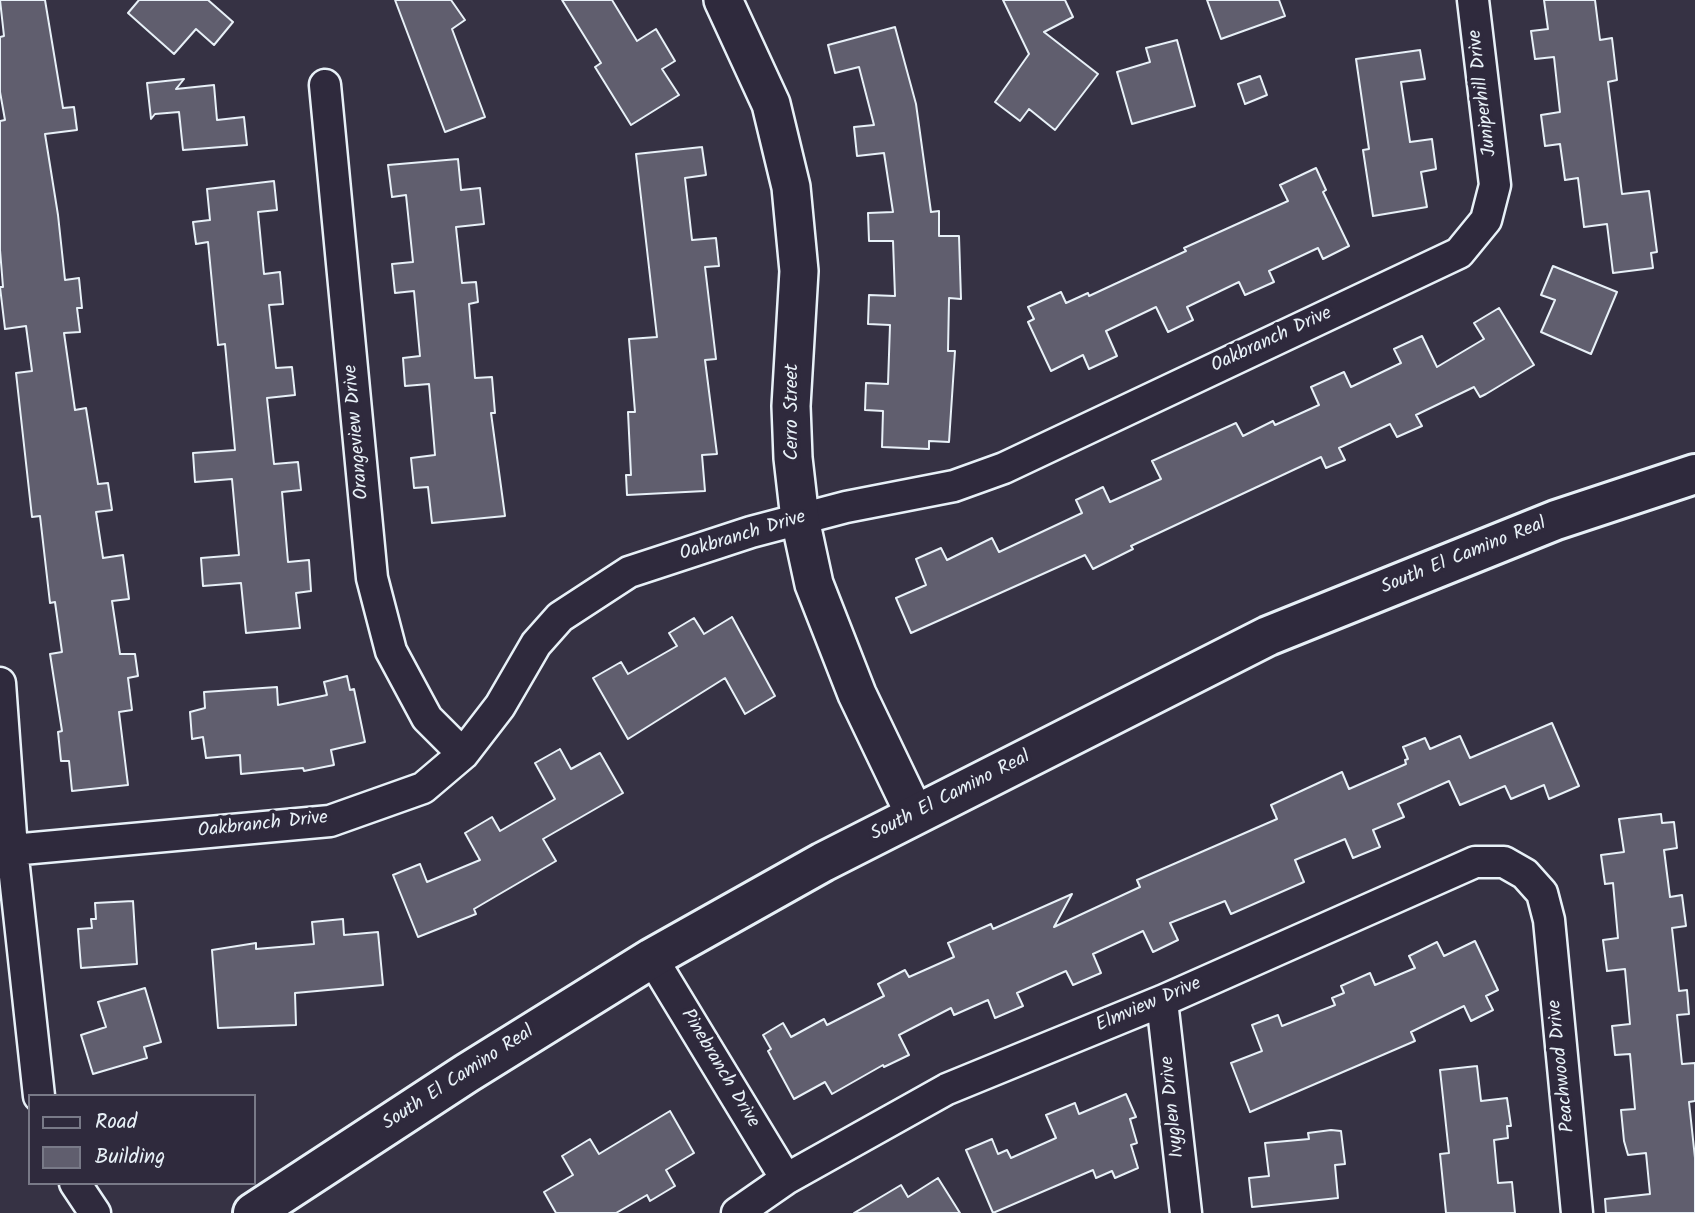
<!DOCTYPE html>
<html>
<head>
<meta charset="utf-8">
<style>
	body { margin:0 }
	#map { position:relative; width:1695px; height:1213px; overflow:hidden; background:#363244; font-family:Kalam,sans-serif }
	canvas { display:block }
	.legend { position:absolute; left:28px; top:1094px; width:228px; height:91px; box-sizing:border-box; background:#2f2a3d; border:2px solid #797a88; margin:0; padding:9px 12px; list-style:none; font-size:21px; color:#e8f1f8 }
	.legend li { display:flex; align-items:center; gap:14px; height:35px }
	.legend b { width:35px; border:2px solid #797a88 }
</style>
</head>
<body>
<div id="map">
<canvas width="1695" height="1213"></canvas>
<ul class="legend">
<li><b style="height:9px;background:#2f2a3d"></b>Road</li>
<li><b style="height:19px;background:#605e6e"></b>Building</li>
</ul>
</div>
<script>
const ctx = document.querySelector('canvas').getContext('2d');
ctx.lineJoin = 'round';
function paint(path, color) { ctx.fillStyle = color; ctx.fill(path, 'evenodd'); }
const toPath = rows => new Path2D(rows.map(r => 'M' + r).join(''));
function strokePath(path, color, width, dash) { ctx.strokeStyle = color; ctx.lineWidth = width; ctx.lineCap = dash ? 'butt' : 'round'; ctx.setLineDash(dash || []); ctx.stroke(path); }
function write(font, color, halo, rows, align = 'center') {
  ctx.font = font + ' Kalam,sans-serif'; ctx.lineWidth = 7; ctx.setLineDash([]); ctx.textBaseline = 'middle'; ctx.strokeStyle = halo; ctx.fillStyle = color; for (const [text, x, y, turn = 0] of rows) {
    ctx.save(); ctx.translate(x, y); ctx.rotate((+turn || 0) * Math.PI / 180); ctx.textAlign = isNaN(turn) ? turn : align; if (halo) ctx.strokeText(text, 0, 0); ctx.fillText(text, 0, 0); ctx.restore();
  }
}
const building = toPath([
	[0,0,45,0,63,108,74,107,77,130,45,134,58,215,65,280,79,278,82,308,77,308,80,332,64,333,75,410,86,408,98,484,108,483,112,510,96,512,103,558,123,555,129,599,112,601,120,654,135,654,138,676,128,678,132,710,119,712,128,785,72,791,69,761,61,761,58,732,62,731,50,654,62,652,55,602,50,603,40,516,32,517,16,373,32,371,26,326,5,329,0,287,3,287,0,250,0,121,5,120,0,92,0,37,4,36,0,0],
	[139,0,208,0,233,22,214,45,196,29,174,54,128,13,139,0],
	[395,0,451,0,465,20,452,29,485,117,445,132,395,0],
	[562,0,612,0,637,41,656,29,675,61,662,69,679,95,631,125,595,67,601,63,562,0],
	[1003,0,1065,0,1073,17,1044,32,1098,74,1055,130,1029,109,1020,121,995,102,1029,54,1003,0],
	[1207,0,1279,0,1285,16,1221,39,1207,0],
	[1544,0,1595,0,1600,40,1612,38,1617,80,1608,82,1622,194,1649,191,1657,252,1651,253,1653,268,1613,273,1607,224,1584,227,1578,178,1565,180,1560,144,1545,146,1541,115,1560,112,1554,57,1535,59,1531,31,1548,29,1544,0],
	[895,27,916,104,931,212,939,211,939,236,959,236,961,299,949,298,948,351,955,351,949,442,929,441,929,449,882,447,883,411,865,410,866,383,888,384,890,325,868,324,869,295,895,296,893,241,869,241,868,213,893,212,884,153,857,156,854,127,874,125,859,67,835,73,828,45,895,27],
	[1177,40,1195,106,1132,124,1117,72,1150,62,1146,48,1177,40],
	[1420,50,1425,79,1401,82,1410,142,1432,139,1436,169,1421,172,1427,207,1373,216,1363,150,1369,149,1356,59,1420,50],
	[1260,76,1267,95,1245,104,1238,84,1260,76],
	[184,79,176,89,214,85,217,120,244,117,247,145,183,150,179,112,155,114,151,119,147,83,184,79],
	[702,147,706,175,685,178,692,240,716,238,719,266,705,267,716,359,705,360,717,454,702,455,705,491,627,495,626,475,631,475,628,412,635,412,629,339,657,337,636,154,702,147],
	[458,159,461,190,480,188,484,224,456,227,462,283,476,282,478,302,469,304,475,378,492,377,495,413,491,413,505,516,432,523,428,487,414,488,411,458,435,455,429,384,405,386,403,358,420,356,414,291,395,293,392,264,413,262,406,195,392,197,388,165,458,159],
	[1316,168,1326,190,1323,192,1349,246,1323,259,1318,248,1269,271,1274,282,1245,295,1239,282,1187,307,1193,320,1168,332,1156,307,1106,331,1117,356,1089,369,1083,355,1051,371,1028,322,1034,319,1028,307,1061,292,1066,303,1088,293,1089,296,1186,251,1184,248,1288,201,1280,185,1316,168],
	[274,181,277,210,258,212,264,274,280,272,283,304,269,305,276,368,292,367,295,395,267,398,274,464,298,462,301,490,282,492,288,562,309,560,311,591,296,593,300,628,246,633,241,583,203,586,201,558,239,555,232,479,195,482,193,453,235,450,225,344,218,345,208,242,196,244,193,222,210,220,207,189,274,181],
	[1553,266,1617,292,1591,354,1541,332,1555,300,1541,295,1553,266],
	[1499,308,1534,365,1486,394,1480,397,1474,387,1416,415,1422,426,1397,437,1390,424,1339,448,1345,460,1326,468,1321,457,1131,546,1133,549,1093,569,1085,555,911,633,896,598,926,585,916,559,941,548,947,560,992,538,999,552,1082,513,1076,500,1103,487,1110,502,1161,479,1152,461,1236,423,1243,436,1273,421,1275,425,1319,405,1311,387,1344,372,1351,387,1401,363,1394,349,1422,336,1437,367,1484,339,1474,323,1499,308],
	[732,617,775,696,745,714,725,678,628,739,593,678,621,662,628,674,677,646,669,633,694,618,704,634,732,617],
	[347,676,350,690,354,689,365,742,331,750,334,765,304,771,303,768,241,774,240,755,206,758,203,737,192,739,190,712,205,708,204,692,277,687,278,705,327,695,324,682,347,676],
	[1552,723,1579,786,1549,799,1544,785,1511,799,1505,786,1460,805,1449,781,1398,804,1404,817,1373,830,1380,847,1353,858,1345,839,1295,860,1304,882,1231,914,1225,901,1170,923,1178,940,1153,952,1143,931,1093,954,1101,973,1073,985,1066,971,1017,993,1023,1006,995,1018,988,1000,954,1015,951,1008,899,1035,909,1055,884,1067,883,1065,832,1094,825,1082,794,1099,768,1051,771,1049,763,1035,783,1023,791,1037,824,1019,827,1025,884,996,878,984,905,970,909,977,954,957,948,943,991,924,993,929,1072,894,1054,927,1140,887,1137,880,1277,819,1271,805,1342,772,1349,789,1406,764,1405,760,1408,759,1403,747,1425,738,1430,749,1460,736,1470,758,1552,723],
	[560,749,571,769,600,753,623,793,543,839,556,861,474,909,476,914,418,937,393,875,420,864,427,882,480,860,465,833,492,817,500,831,555,799,535,763,560,749],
	[1661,814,1662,823,1674,822,1677,848,1664,850,1670,897,1682,895,1686,926,1672,928,1679,991,1687,990,1689,1014,1677,1015,1682,1064,1695,1063,1695,1101,1689,1102,1695,1158,1695,1213,1606,1213,1605,1199,1650,1194,1646,1153,1628,1155,1624,1141,1621,1110,1635,1109,1630,1054,1615,1055,1612,1026,1630,1024,1625,969,1607,971,1603,940,1618,938,1613,883,1605,884,1601,855,1624,852,1619,819,1661,814],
	[133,901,137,964,81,968,78,929,92,928,91,919,96,919,95,903,133,901],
	[343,919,344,935,378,932,383,985,295,993,296,1025,218,1028,212,950,256,943,256,949,314,944,312,922,343,919],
	[1475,941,1498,990,1486,996,1493,1010,1471,1021,1464,1006,1411,1032,1415,1041,1250,1112,1231,1063,1262,1051,1252,1025,1278,1015,1282,1026,1335,1005,1332,998,1344,993,1341,986,1370,973,1375,985,1415,968,1409,956,1437,942,1444,956,1475,941],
	[145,988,161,1042,144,1047,147,1058,93,1074,81,1035,106,1027,98,1002,145,988],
	[1477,1066,1481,1101,1507,1098,1511,1126,1507,1126,1508,1138,1494,1140,1498,1183,1512,1182,1515,1213,1446,1213,1440,1154,1449,1153,1440,1070,1477,1066],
	[1126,1094,1136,1117,1130,1119,1137,1143,1131,1145,1138,1168,1115,1178,1112,1171,1096,1178,1093,1170,993,1213,966,1150,992,1139,998,1154,1007,1150,1011,1158,1056,1138,1046,1115,1075,1103,1079,1114,1126,1094],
	[670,1111,694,1153,666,1170,675,1186,650,1201,647,1195,616,1213,556,1213,544,1192,573,1175,562,1156,590,1139,599,1154,670,1111],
	[1331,1130,1341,1131,1345,1164,1335,1165,1338,1198,1252,1207,1249,1178,1269,1176,1265,1143,1309,1139,1308,1133,1331,1130],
	[938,1178,960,1213,854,1213,901,1185,908,1197,938,1178]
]);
const minor = toPath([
	[325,85,372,578,391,651,427,718,463,754],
	[0,683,12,849,39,1096],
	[0,851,330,821,423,788,463,754,500,706,536,644,560,617,629,572,751,532,846,507,954,486,1004,468,1459,253,1486,220,1495,185,1473,0],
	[652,958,786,1179],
	[1162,1001,1186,1213],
	[75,1183,95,1213],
	[737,1213,786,1179,947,1089,1162,1001,1475,862,1504,862,1525,874,1542,893,1549,920,1577,1213]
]);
const tertiary = toPath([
	[723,0,771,104,791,187,799,271,791,406,793,458,800,519,814,584,857,694,915,815]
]);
const primary = toPath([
	[253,1213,467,1073,652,958,823,862,1268,636,1556,520,1695,474]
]);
const streetNames = [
	["Juniperhill Drive",1484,93,-97],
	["Oakbranch Drive",1272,341,-25],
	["Cerro Street",794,412,-90],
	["Orangeview Drive",358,432,-95],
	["Oakbranch Drive",743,537,-17],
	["South El Camino Real",1464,557,-22],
	["South El Camino Real",951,797,-27],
	["Oakbranch Drive",263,826,-6],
	["Elmview Drive",1149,1006,-23],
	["Peachwood Drive",1563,1066,-96],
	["Pinebranch Drive",719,1069,59],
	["South El Camino Real",459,1079,-33],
	["Ivyglen Drive",1174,1107,-96]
];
paint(building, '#605e6e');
strokePath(building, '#e8f1f8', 2);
strokePath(minor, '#e8f1f8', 35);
strokePath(tertiary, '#e8f1f8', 42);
strokePath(primary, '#e8f1f8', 44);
strokePath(minor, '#2f2a3d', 30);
strokePath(tertiary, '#2f2a3d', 37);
strokePath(primary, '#2f2a3d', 38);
write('19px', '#e8f1f8', '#2f2a3d', streetNames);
</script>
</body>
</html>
